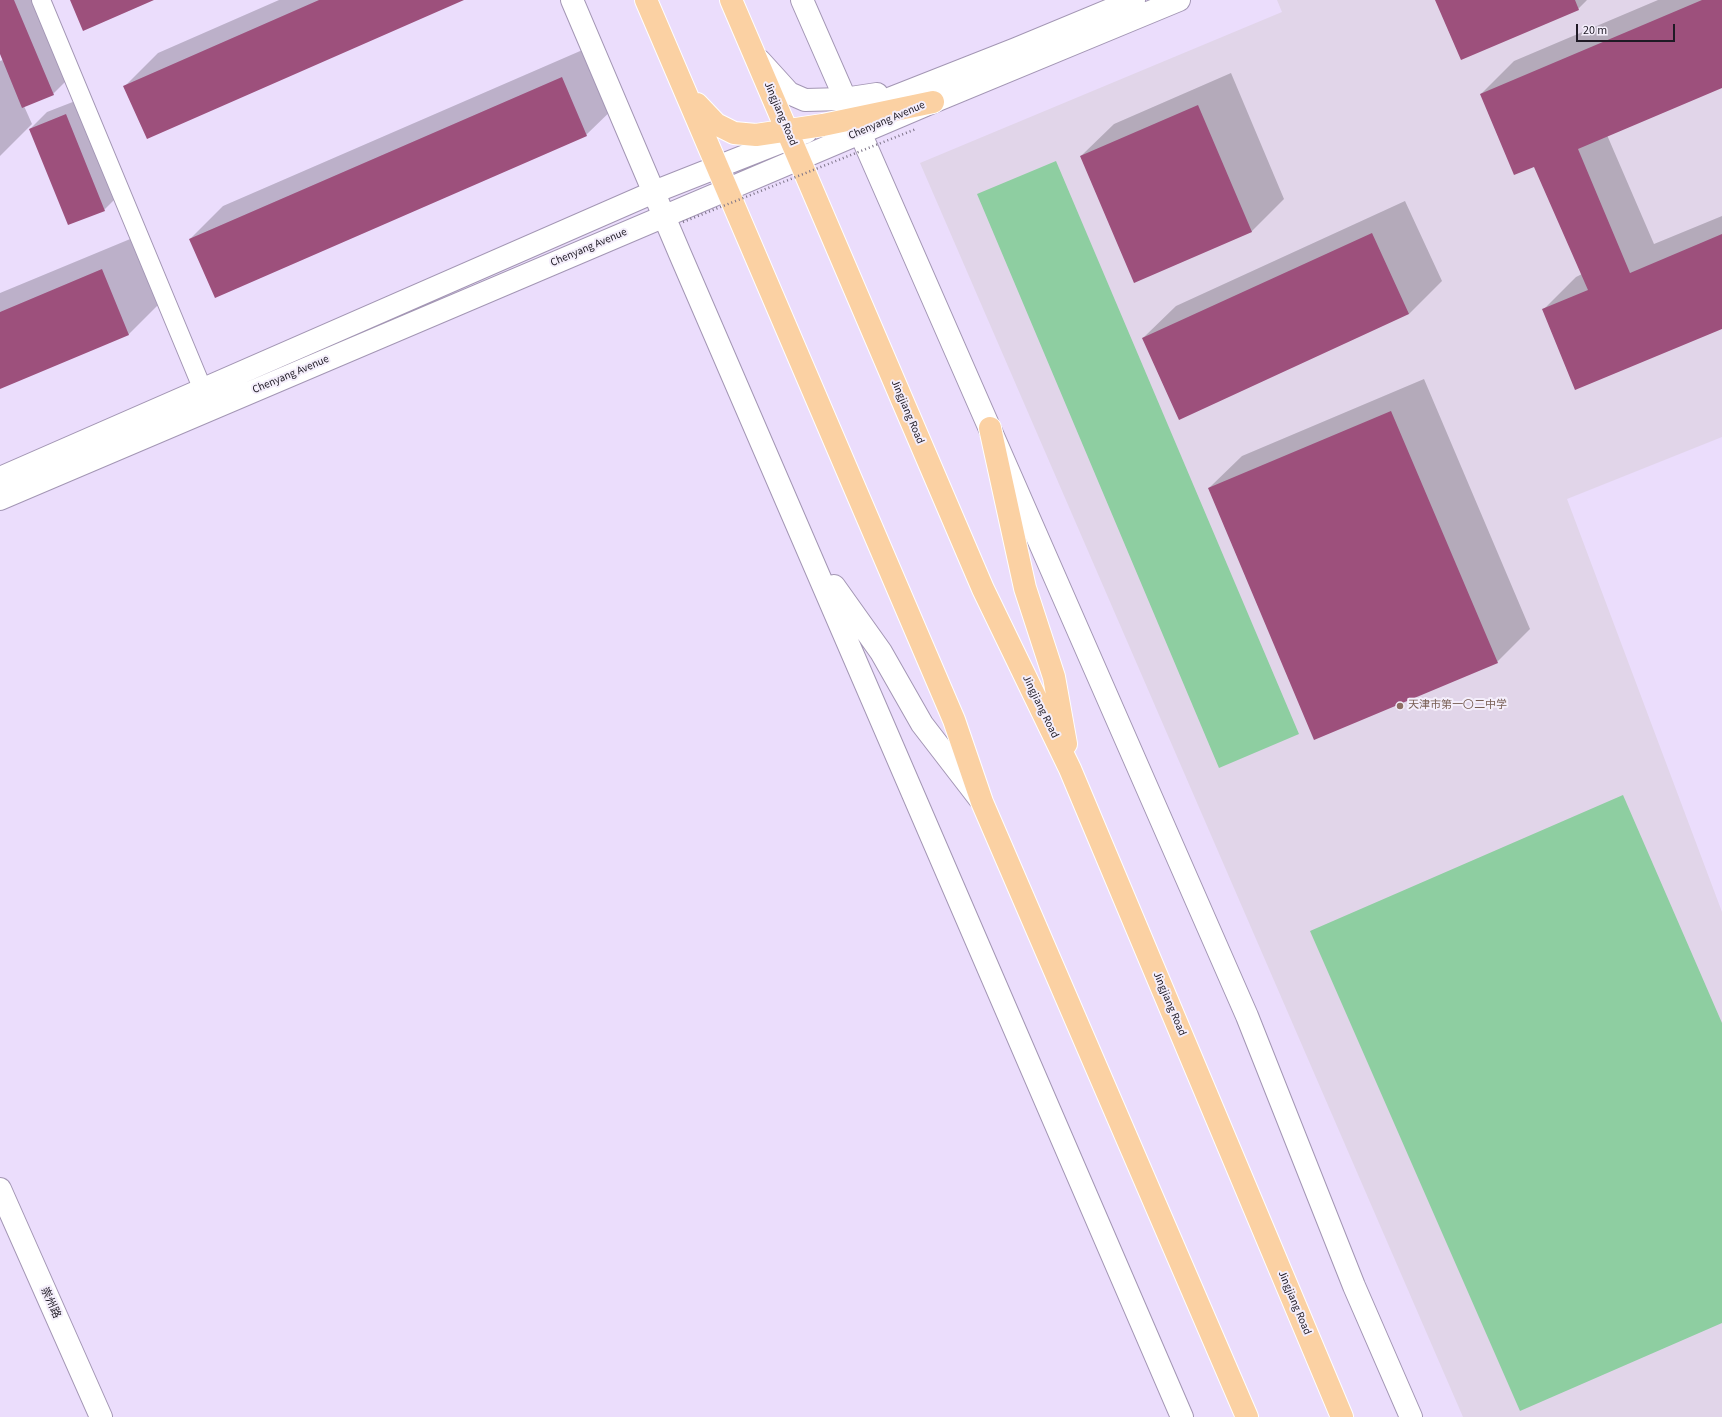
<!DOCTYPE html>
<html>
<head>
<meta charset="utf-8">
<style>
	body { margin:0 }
	#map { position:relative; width:1722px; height:1417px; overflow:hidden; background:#ebddfc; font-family:"Source Sans 3",sans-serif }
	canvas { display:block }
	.scale { position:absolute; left:1576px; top:24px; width:99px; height:18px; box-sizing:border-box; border:2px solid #1f1a25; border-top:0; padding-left:5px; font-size:12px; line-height:14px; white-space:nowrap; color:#1f1a25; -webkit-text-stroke:3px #f4eefb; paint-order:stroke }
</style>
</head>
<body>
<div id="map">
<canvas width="1722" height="1417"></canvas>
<div class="scale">20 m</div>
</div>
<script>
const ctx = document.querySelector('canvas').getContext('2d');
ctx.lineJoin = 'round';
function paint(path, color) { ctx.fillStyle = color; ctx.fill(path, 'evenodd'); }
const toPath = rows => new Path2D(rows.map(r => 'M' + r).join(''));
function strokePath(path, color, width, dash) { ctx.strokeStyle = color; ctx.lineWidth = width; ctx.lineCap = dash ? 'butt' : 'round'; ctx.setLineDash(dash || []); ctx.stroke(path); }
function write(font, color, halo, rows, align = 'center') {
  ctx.font = font + ' "Source Sans 3","Noto Sans SC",sans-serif'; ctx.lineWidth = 4; ctx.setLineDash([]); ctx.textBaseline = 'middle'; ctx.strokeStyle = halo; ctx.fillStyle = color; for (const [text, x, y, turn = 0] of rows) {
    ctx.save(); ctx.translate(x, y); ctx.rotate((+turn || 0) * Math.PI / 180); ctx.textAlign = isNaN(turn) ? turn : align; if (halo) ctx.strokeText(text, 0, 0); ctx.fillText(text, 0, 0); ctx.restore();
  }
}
const education = toPath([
	[1277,0,1722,0,1722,437,1567,499,1722,912,1722,1417,1463,1417,920,163,1282,12]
]);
const green = toPath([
	[1056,161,1299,734,1219,768,977,194],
	[1623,795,1722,1023,1722,1323,1520,1411,1310,931]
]);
const shadow = toPath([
	[0,0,49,0,78,69,53,94,24,106,32,124,0,156,0,61,3,60,0,52],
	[279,0,461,0,125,86,158,53],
	[1436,0,1587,0,1578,9],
	[1658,0,1722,0,1722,86,1607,135,1654,244,1722,216,1722,328,1543,310,1576,277,1582,274,1535,167,1481,94,1514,61],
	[594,45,619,103,586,135,190,239,223,206],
	[1231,73,1284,199,1251,232,1081,156,1114,124],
	[83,98,121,193,104,210,30,129,47,112],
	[1405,201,1442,281,1409,314,1143,338,1176,306],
	[135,237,162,301,129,334,0,388,0,293],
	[1424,379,1530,629,1497,662,1209,488,1242,456]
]);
const building = toPath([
	[0,0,14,0,54,95,22,108,0,54],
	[70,0,154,0,83,31],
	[319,0,464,0,147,139,123,86],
	[1435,0,1575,0,1579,10,1461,60],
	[1702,0,1722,0,1722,88,1578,149,1630,273,1722,234,1722,329,1575,390,1542,309,1588,290,1534,167,1514,175,1480,94],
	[562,77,587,136,215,298,189,239],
	[1198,105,1252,232,1134,283,1080,156],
	[66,114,105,211,68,225,29,129],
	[1372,233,1409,314,1179,420,1142,338],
	[102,269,129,335,0,389,0,312],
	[1391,411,1498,663,1314,740,1208,488]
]);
const service = toPath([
	[41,0,203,390]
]);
const minor = toPath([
	[0,1189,101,1417]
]);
const tertiary = toPath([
	[572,0,680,254,1182,1417],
	[802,0,1247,1016,1354,1286,1411,1417],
	[834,586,881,652,922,724,979,798]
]);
const secondary = toPath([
	[760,61,789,93,805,100,844,99,877,94],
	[856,112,1016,49,1134,0],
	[0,478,654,192,806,132],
	[0,499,933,102,1179,0]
]);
const primary = toPath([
	[646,0,954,720,982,802,1247,1417],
	[731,0,983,589,1070,769,1342,1417],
	[697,104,716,124,734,133,756,135,823,125,933,102],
	[990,428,1025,588,1054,677,1066,744]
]);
const pathBridge = toPath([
	[683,222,916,129]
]);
const markers = [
	[1400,706,4,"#8d6e63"]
];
const streetNames = [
	["Jingjiang Road",780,114,67],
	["Chenyang Avenue",887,121,-23],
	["Chenyang Avenue",589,248,-23],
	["Chenyang Avenue",291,375,-23],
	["Jingjiang Road",907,412,67],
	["Jingjiang Road",1040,707,64],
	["Jingjiang Road",1169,1004,67],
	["崇州路",50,1303,66],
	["Jingjiang Road",1294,1303,67]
];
const educationNames = [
	["天津市第一〇二中学",1408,706]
];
paint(education, '#e1d5e9');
paint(green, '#8ecea1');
paint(shadow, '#0003');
paint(building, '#9d507c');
strokePath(service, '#a396b4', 20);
strokePath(minor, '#a396b4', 24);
strokePath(tertiary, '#a396b4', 24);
strokePath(secondary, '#a396b4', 24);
strokePath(primary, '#fff', 24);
strokePath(service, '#fff', 18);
strokePath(minor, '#fff', 22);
strokePath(tertiary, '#fff', 22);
strokePath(secondary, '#fff', 22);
strokePath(primary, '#fbd1a3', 22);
strokePath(pathBridge, '#7c7387', 2.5, [1, 3]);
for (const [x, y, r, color] of markers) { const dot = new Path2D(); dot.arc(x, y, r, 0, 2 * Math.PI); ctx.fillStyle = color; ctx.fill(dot); strokePath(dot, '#f4eefb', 1.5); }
write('11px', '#1f1a25', '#f4eefb', streetNames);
write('11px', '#785e54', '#f4eefb', educationNames, 'left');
</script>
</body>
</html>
